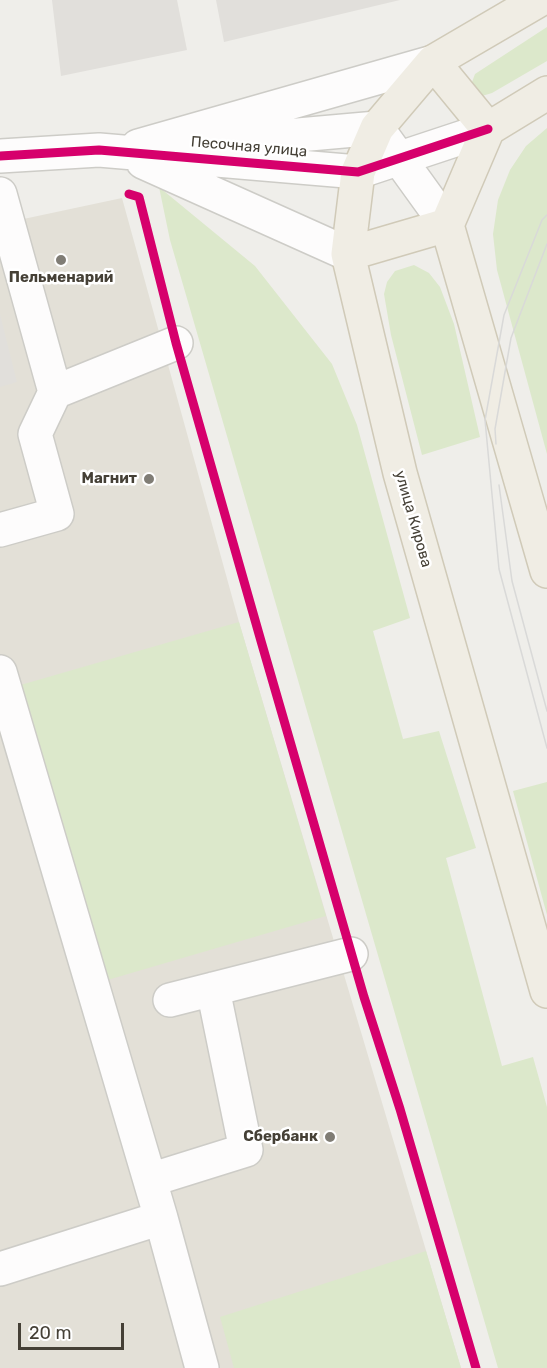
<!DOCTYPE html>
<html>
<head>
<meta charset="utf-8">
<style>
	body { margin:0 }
	#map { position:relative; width:547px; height:1368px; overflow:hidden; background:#efeeea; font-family:Rubik,sans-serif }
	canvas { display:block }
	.scale { position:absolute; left:18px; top:1323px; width:106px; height:27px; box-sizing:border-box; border:3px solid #454036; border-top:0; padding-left:8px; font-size:18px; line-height:21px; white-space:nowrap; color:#454036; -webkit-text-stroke:4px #fff; paint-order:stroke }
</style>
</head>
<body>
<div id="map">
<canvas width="547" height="1368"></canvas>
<div class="scale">20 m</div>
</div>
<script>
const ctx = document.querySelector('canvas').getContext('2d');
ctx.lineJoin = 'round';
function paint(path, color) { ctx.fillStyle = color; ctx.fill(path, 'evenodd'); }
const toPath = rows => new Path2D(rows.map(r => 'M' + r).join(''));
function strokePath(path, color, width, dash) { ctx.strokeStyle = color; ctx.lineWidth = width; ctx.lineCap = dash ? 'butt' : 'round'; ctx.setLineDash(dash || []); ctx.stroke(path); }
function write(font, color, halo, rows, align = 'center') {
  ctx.font = font + ' Rubik,sans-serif'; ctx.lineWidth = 5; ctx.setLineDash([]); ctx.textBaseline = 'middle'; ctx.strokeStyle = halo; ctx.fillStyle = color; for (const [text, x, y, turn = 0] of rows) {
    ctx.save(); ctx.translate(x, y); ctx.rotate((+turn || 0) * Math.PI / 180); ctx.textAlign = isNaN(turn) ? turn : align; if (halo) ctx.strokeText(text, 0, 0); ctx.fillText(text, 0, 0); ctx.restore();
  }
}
const residential = toPath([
	[122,198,239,622,461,1368,0,1368,0,224]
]);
const green = toPath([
	[547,27,547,61,492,93,482,96,476,91,472,82,475,74],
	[547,128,547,454,497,270,493,234,498,200,510,170,526,146],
	[159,187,255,266,332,364,357,425,410,618,373,631,403,739,439,731,476,848,446,858,502,1066,533,1057,547,1107,547,1368,498,1368,170,240],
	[414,265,429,273,440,287,454,324,480,437,422,455,391,335,384,294,387,282,395,271],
	[239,622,326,916,104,981,17,686],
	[547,782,547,915,513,791],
	[426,1251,461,1368,234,1368,220,1317]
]);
const parking = toPath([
	[52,0,177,0,187,50,61,76],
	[216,0,400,0,224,42],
	[0,314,17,382,0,387]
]);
const minor = toPath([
	[208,143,377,128,447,225],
	[138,146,433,62],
	[0,156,99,150,358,172,488,129],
	[143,162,348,254],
	[0,194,55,392],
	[0,530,57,514,35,434,55,392,176,343],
	[0,672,161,1218],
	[170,1000,351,954],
	[150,1180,246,1150,213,989],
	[0,1269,161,1218,202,1368]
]);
const major = toPath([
	[539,0,433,62,377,128,358,172,348,254,400,473,547,991],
	[433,62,488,129],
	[488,129,547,93],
	[447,225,547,571],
	[447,225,488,129],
	[348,254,447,225]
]);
const tram = toPath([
	[547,215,542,220,504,315,485,420,499,569,547,748],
	[496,444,495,429,511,338,547,244],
	[499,485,512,581,547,711]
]);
const cycleway = toPath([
	[0,156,99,150,358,172,488,129],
	[129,194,139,197,176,343,261,641,364,997,400,1109,476,1368]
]);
const markers = [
	[61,260,6,"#807d75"],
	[149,479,6,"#807d75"],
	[330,1137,6,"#807d75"]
];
const streetNames = [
	["Песочная улица",249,147,5],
	["улица Кирова",413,519,74]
];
const poiNames = [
	["Пельменарий",61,278,"center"],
	["Магнит",137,479],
	["Сбербанк",318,1137]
];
paint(residential, '#e3e0d7');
paint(green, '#dce8cb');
paint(parking, '#e1dfdb');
strokePath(minor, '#cdccc7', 36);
strokePath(major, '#d0cab8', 36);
strokePath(minor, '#fdfcfc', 33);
strokePath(major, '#f0ede4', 33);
strokePath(tram, '#d9d9d8', 1.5);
strokePath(cycleway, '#d6006c', 9);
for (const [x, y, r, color] of markers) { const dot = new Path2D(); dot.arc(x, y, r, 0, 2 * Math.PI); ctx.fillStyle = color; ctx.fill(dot); strokePath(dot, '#fff', 2); }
write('15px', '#454036', '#fff', streetNames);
write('bold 15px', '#454036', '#fff', poiNames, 'right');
</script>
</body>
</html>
